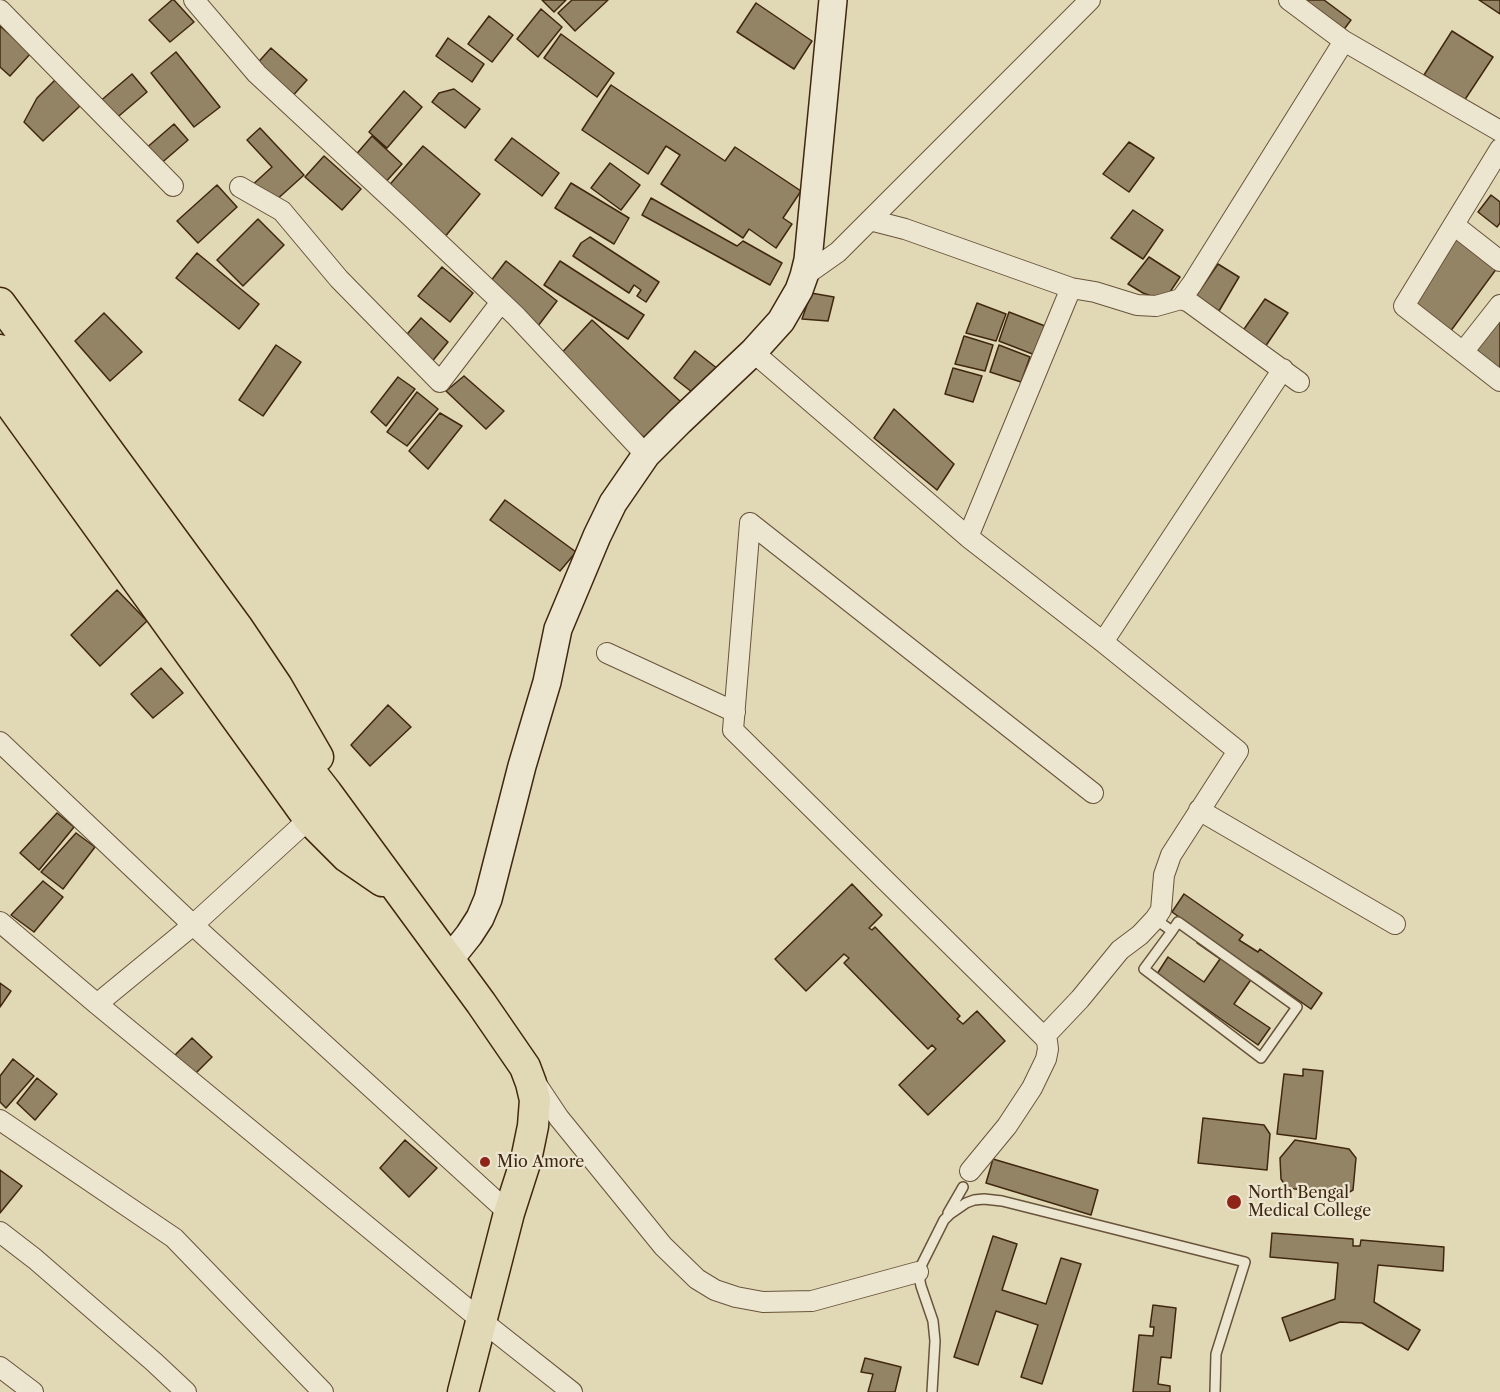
<!DOCTYPE html>
<html>
<head>
<meta charset="utf-8">
<style>
	body { margin:0 }
	canvas { display:block; background:#e1d8b6 }
</style>
</head>
<body>
<canvas width="1500" height="1392"></canvas>
<script>
const ctx = document.querySelector('canvas').getContext('2d');
ctx.lineJoin = 'round';
function paint(path, color) { ctx.fillStyle = color; ctx.fill(path, 'evenodd'); }
const toPath = rows => new Path2D(rows.map(r => 'M' + r).join(''));
function strokePath(path, color, width, dash) { ctx.strokeStyle = color; ctx.lineWidth = width; ctx.lineCap = dash ? 'butt' : 'round'; ctx.setLineDash(dash || []); ctx.stroke(path); }
function write(font, color, halo, rows, align = 'center') {
  ctx.font = font + ' "Libre Caslon Text",serif'; ctx.lineWidth = 4.5; ctx.setLineDash([]); ctx.textBaseline = 'middle'; ctx.strokeStyle = halo; ctx.fillStyle = color; for (const [text, x, y, turn = 0] of rows) {
    ctx.save(); ctx.translate(x, y); ctx.rotate((+turn || 0) * Math.PI / 180); ctx.textAlign = isNaN(turn) ? turn : align; if (halo) ctx.strokeText(text, 0, 0); ctx.fillText(text, 0, 0); ctx.restore();
  }
}
const building = toPath([
	[172,0,174,0,194,22,170,42,149,20,172,0],
	[542,0,566,0,554,12,542,0],
	[572,0,608,0,575,31,558,13,572,0],
	[1298,0,1324,0,1351,20,1342,32,1298,0],
	[1479,0,1500,0,1500,14,1479,0],
	[756,3,812,41,794,69,737,32,756,3],
	[541,9,562,27,538,57,517,39,541,9],
	[489,16,513,35,492,62,468,44,489,16],
	[0,26,31,53,10,76,0,67,0,26],
	[1452,31,1493,57,1464,101,1424,75,1452,31],
	[561,34,614,73,597,97,544,58,561,34],
	[448,38,484,64,472,82,436,56,448,38],
	[271,48,307,80,289,100,253,68,271,48],
	[176,52,220,107,194,127,151,73,176,52],
	[132,74,147,92,113,121,98,103,132,74],
	[55,80,80,106,43,141,24,122,37,98,55,80],
	[611,85,725,161,735,147,801,191,783,218,792,224,776,248,749,229,743,238,661,184,680,155,666,146,648,174,582,130,611,85],
	[454,89,480,109,465,128,432,102,439,93,454,89],
	[404,91,422,107,387,148,369,132,404,91],
	[174,124,188,140,158,166,144,150,174,124],
	[260,128,304,175,274,202,249,188,272,167,247,140,260,128],
	[372,136,402,164,383,185,353,158,372,136],
	[512,138,559,173,542,196,495,160,512,138],
	[1129,142,1154,158,1129,192,1103,174,1129,142],
	[423,146,480,194,444,238,386,189,423,146],
	[324,156,361,189,342,210,305,177,324,156],
	[610,163,640,185,621,210,591,188,610,163],
	[571,183,629,218,614,244,555,208,571,183],
	[217,185,237,207,198,243,177,221,217,185],
	[1491,195,1500,202,1500,223,1497,227,1478,212,1491,195],
	[651,198,737,246,743,241,782,263,770,285,642,215,651,198],
	[1133,210,1163,230,1143,259,1111,238,1133,210],
	[258,219,284,245,243,286,217,260,258,219],
	[1454,229,1500,264,1447,336,1408,304,1454,229],
	[590,237,659,282,646,302,637,296,641,290,634,285,629,293,573,256,581,243,590,237],
	[197,253,259,304,239,329,176,278,197,253],
	[1149,257,1180,277,1166,298,1154,297,1143,293,1128,284,1149,257],
	[506,261,557,301,538,326,487,286,506,261],
	[560,261,644,315,628,339,544,285,560,261],
	[1218,264,1239,277,1219,311,1196,296,1218,264],
	[442,267,473,293,450,322,418,296,442,267],
	[811,293,834,297,828,321,802,319,811,293],
	[1265,299,1288,313,1265,347,1242,332,1265,299],
	[977,303,1006,314,996,341,966,333,977,303],
	[1500,309,1500,374,1468,350,1500,309],
	[1009,312,1045,326,1035,355,999,341,1009,312],
	[104,313,142,352,110,381,75,341,104,313],
	[421,318,448,342,430,364,402,340,421,318],
	[592,320,681,402,647,440,557,358,592,320],
	[964,336,993,345,985,371,955,364,964,336],
	[276,345,301,362,263,416,239,400,276,345],
	[999,345,1030,357,1021,382,990,372,999,345],
	[695,351,718,369,697,396,674,378,695,351],
	[953,368,982,376,973,402,945,394,953,368],
	[464,376,504,411,486,429,446,391,464,376],
	[398,377,415,389,386,426,371,412,398,377],
	[417,392,438,409,407,446,387,432,417,392],
	[894,409,954,464,937,490,874,438,894,409],
	[440,413,462,426,428,469,409,451,440,413],
	[505,500,576,552,560,571,490,520,505,500],
	[117,590,147,621,100,666,71,635,117,590],
	[161,668,183,693,153,718,131,694,161,668],
	[388,705,411,727,370,766,351,745,388,705],
	[57,813,74,827,39,870,20,853,57,813],
	[76,833,95,847,63,889,41,872,76,833],
	[43,881,63,897,34,932,11,915,43,881],
	[852,884,882,915,869,928,872,930,875,927,960,1016,957,1019,963,1024,977,1011,1005,1041,928,1115,899,1085,936,1049,932,1045,928,1049,844,963,849,958,844,954,806,991,775,959,852,884],
	[1184,894,1243,935,1239,940,1258,952,1260,949,1322,993,1311,1009,1257,971,1234,1004,1270,1028,1258,1045,1157,974,1168,957,1204,982,1220,959,1197,943,1203,934,1172,912,1184,894],
	[0,983,11,991,0,1007,0,983],
	[192,1038,212,1057,193,1076,172,1058,192,1038],
	[13,1059,34,1076,6,1108,0,1102,0,1076,13,1059],
	[1303,1069,1323,1071,1316,1139,1277,1134,1284,1074,1303,1076,1303,1069],
	[37,1078,57,1094,35,1120,17,1103,37,1078],
	[1203,1118,1264,1125,1270,1134,1267,1170,1198,1163,1203,1118],
	[405,1140,437,1168,409,1197,380,1168,405,1140],
	[1295,1140,1349,1149,1356,1158,1353,1190,1344,1195,1287,1188,1281,1179,1280,1158,1295,1140],
	[993,1159,1098,1190,1091,1215,986,1183,993,1159],
	[0,1170,22,1186,0,1213,0,1170],
	[1272,1233,1353,1239,1353,1246,1360,1246,1361,1240,1444,1247,1443,1271,1378,1265,1374,1302,1420,1330,1408,1350,1362,1323,1340,1322,1290,1341,1282,1318,1335,1299,1338,1263,1270,1257,1272,1233],
	[993,1236,1017,1244,1002,1290,1046,1304,1061,1258,1081,1264,1042,1384,1021,1377,1038,1325,996,1311,978,1365,954,1357,993,1236],
	[1153,1305,1176,1308,1171,1358,1161,1357,1158,1384,1170,1386,1170,1392,1133,1392,1139,1335,1153,1336,1154,1327,1150,1327,1153,1305],
	[865,1358,901,1367,895,1392,868,1392,873,1374,861,1372,865,1358]
]);
const lane = toPath([
	[1155,919,1172,931,1178,922,1297,1007,1261,1058,1144,969,1172,931],
	[948,1213,963,1187],
	[932,1392,935,1341,933,1321,921,1286,918,1272,944,1220,950,1214,966,1203,974,1200,984,1199,1002,1201,1245,1262,1216,1354,1215,1392]
]);
const street = toPath([
	[194,0,257,74,409,215,516,316,646,455],
	[1289,0,1344,41,1500,131],
	[0,10,173,186],
	[1500,149,1404,306,1500,381],
	[240,187,282,211,339,279,440,382,501,302],
	[870,220,905,229,1071,288,1095,292,1137,305,1156,306,1181,299,1189,302,1299,382],
	[1454,225,1500,261],
	[804,276,838,252,1090,0],
	[1181,299,1192,284,1344,41],
	[753,352,968,537,1103,642,1238,751,1171,855,1164,875,1161,910,1155,919,1140,935,1120,950,1080,999,1044,1037,1047,1041,1048,1049,1046,1059,1032,1088,1007,1126,970,1171],
	[1463,352,1500,305],
	[750,523,733,730,1044,1037],
	[750,523,1093,793],
	[968,537,1071,288],
	[1103,642,1283,369],
	[607,653,735,712],
	[0,742,193,925,509,1213],
	[1199,810,1395,924],
	[0,922,97,1004,482,1321,572,1392],
	[97,1004,193,925,309,819],
	[535,1082,559,1118,663,1246,697,1279,715,1290,736,1297,763,1302,812,1301,918,1272],
	[0,1120,174,1238,323,1392],
	[0,1232,35,1259,154,1362,186,1392],
	[0,1367,33,1392]
]);
const secondary = toPath([
	[449,960,469,935,480,918,488,899,522,766,547,682,558,629,597,536,613,503,646,455,680,421,753,352,781,321,799,290,804,276,808,260,833,0]
]);
const primary = toPath([
	[0,303,238,628,277,686,318,757],
	[0,350,275,726,327,793,481,1003,525,1067,531,1083,535,1100,533,1126,526,1160,509,1213,463,1392],
	[0,390,309,819,347,857,382,881]
]);
const markers = [
	[485,1162,6,"#8f2418"],
	[1234,1202,8,"#8f2418"]
];
const poiNames = [
	["Mio Amore",497,1162],
	["North Bengal",1248,1193],
	["Medical College",1248,1211]
];
paint(building, '#948466');
strokePath(building, '#402810', 1.5);
strokePath(lane, '#68543a', 12);
strokePath(street, '#68543a', 22);
strokePath(secondary, '#402810', 30);
strokePath(primary, '#402810', 33);
strokePath(lane, '#ece6d0', 9);
strokePath(street, '#ece6d0', 20);
strokePath(secondary, '#ece6d0', 27);
strokePath(primary, '#e1d8b6', 30);
for (const [x, y, r, color] of markers) { const dot = new Path2D(); dot.arc(x, y, r, 0, 2 * Math.PI); ctx.fillStyle = color; ctx.fill(dot); strokePath(dot, '#ece6d0', 2); }
write('16px', '#402810', '#ece6d0', poiNames, 'left');
</script>
</body>
</html>
